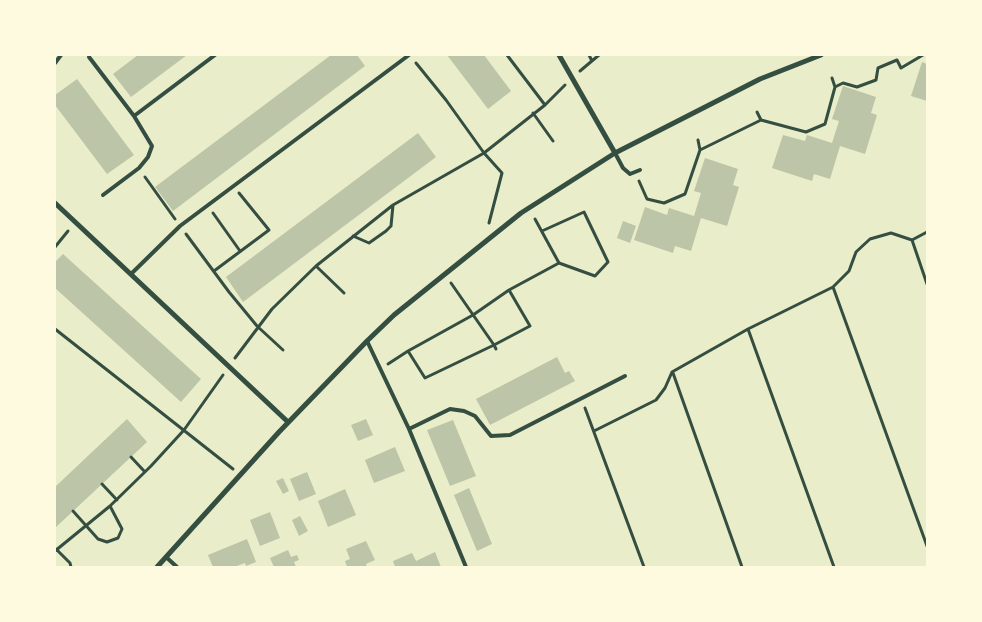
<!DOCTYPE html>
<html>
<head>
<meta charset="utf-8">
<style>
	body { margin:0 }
	#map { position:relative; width:982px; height:622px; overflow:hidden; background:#e9edc9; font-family:"Alegreya Sans",sans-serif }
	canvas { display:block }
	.frame { position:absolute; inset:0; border:56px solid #fefae0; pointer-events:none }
</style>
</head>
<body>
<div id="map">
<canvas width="982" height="622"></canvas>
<div class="frame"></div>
</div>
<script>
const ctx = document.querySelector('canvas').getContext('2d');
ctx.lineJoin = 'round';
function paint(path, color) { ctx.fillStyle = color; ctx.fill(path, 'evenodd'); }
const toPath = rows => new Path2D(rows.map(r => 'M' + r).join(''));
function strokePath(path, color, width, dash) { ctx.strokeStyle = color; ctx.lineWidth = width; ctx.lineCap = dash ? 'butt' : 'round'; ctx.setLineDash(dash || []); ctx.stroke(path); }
const building = toPath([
	[138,55,187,55,131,97,113,74],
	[331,55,357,55,365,66,173,211,155,187],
	[447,55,484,55,511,91,488,109],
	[922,62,927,64,927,101,911,96],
	[77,79,134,155,107,174,55,105,55,95],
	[843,86,876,97,871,113,877,115,865,154,840,146,830,179,814,174,812,181,772,168,783,135,805,141,807,135,832,143,839,121,832,119],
	[418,133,436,157,243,302,226,277],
	[705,158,738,169,733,185,739,187,727,226,701,218,691,251,675,246,673,253,634,240,645,207,667,215,669,208,694,216,701,193,694,191],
	[623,221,636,226,630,243,617,238],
	[63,254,201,379,181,402,55,288,55,262],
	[557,357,565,373,569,371,575,381,490,425,476,399],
	[127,419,147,442,55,528,55,487],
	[366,419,373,435,358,441,351,425],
	[453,420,476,476,450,486,427,430],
	[395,447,405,471,374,483,365,460],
	[307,472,316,494,299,501,290,479],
	[283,478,289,491,283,494,276,481],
	[469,488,492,544,477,551,454,495],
	[345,489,356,515,328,527,318,501],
	[270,512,280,538,260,546,250,520],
	[300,516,308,531,299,536,292,520],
	[247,539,256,562,246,566,245,563,234,567,213,567,208,555],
	[366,541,375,560,366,564,367,567,347,567,345,561,350,559,346,549],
	[288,550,291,557,297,555,299,560,294,562,296,567,274,567,270,558],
	[435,552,441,567,395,567,393,561,412,553,416,561]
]);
const path = toPath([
	[507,55,545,105],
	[589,55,592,61],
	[416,63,446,100,484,153,502,173,489,223],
	[580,71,599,55],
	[835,87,843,83,857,87,876,80,878,68,897,60,901,68,923,55],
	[757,112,761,120,806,132,825,124,835,87,832,78],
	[533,113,553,141],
	[700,150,761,120],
	[145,177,175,219],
	[639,181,647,199,664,203,685,194,700,150,698,140],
	[213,213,240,251],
	[542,231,584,212,608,262,595,276,559,263],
	[186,234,229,292,257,326,283,350],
	[353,236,369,243,386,231,391,226,393,205],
	[912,240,927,284],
	[55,247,68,231],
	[316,266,344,293],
	[214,271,269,230,239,193],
	[451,283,494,345,530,326,509,290],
	[833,287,927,546],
	[55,329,233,469],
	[748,329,834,567],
	[496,349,494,345,425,378,408,351,473,315,509,290,559,263,535,219],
	[235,358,272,309,316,266,393,205,484,153,545,105,565,85],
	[388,364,408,351],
	[673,373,742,567],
	[585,408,644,567],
	[594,431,656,400,665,388,672,372,748,329,833,287,849,271,856,252,870,239,891,233,912,240,927,232],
	[131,457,145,472],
	[102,484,117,500],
	[73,511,98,539,107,542,118,538,122,529,110,506],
	[56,549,70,563,71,567],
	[55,551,110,506,151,466,184,430,223,375]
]);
const service = toPath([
	[89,57,134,116,152,146,148,157,139,168,103,195],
	[55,63,61,55],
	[134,116,215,55],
	[615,153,623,168,630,174,640,170],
	[131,274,180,226,409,55],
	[367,341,409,429,466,567],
	[409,429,450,409,464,411,475,416,491,436,510,435,625,376],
	[166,557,177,567]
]);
const minor = toPath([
	[559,55,615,153],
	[55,203,288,422],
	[157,567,279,432,367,341,394,315,521,213,615,153,760,79,821,55]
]);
paint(building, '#bcc5a7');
strokePath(path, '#344e41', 3);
strokePath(service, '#344e41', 4);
strokePath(minor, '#344e41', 5);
</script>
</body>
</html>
